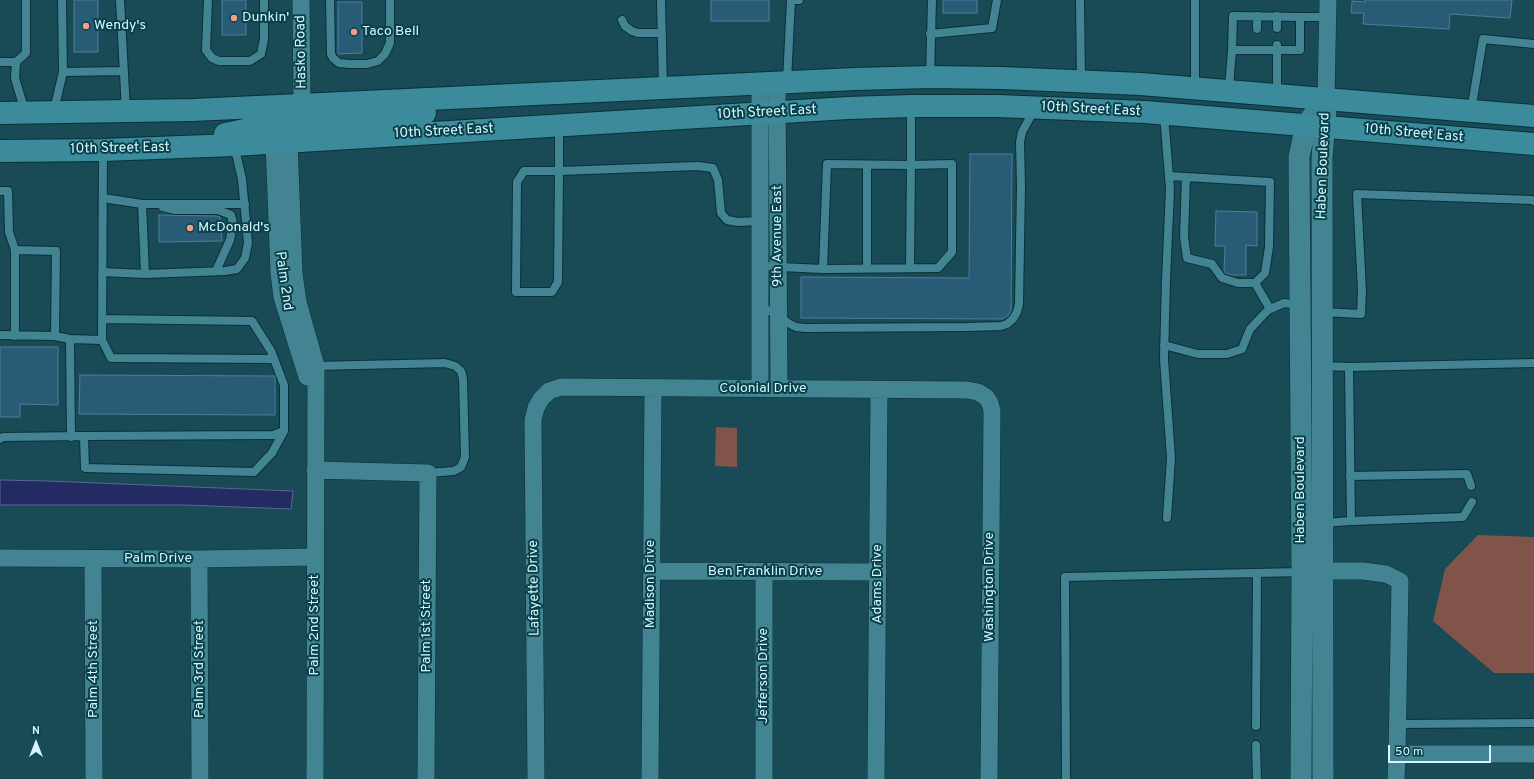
<!DOCTYPE html>
<html>
<head>
<meta charset="utf-8">
<style>
	body { margin:0 }
	#map { position:relative; width:1534px; height:779px; overflow:hidden; background:#184b56; font-family:Overpass,sans-serif }
	canvas { display:block }
	.north { position:absolute; left:16px; top:723px; width:40px; height:40px; -webkit-text-stroke:3px #09414b; paint-order:stroke; rotate:0deg; font-size:11px; font-weight:700; line-height:16px; text-align:center; color:#d5f6fe }
	.north::after { content:''; display:block; margin:auto; width:14px; height:18px; background:#d5f6fe; clip-path:polygon(50% 0,100% 100%,50% 72%,0 100%) }
	.scale { position:absolute; left:1388px; top:745px; width:103px; height:18px; box-sizing:border-box; border:2px solid #d5f6fe; border-top:0; padding-left:5px; font-size:12px; line-height:14px; white-space:nowrap; color:#d5f6fe; -webkit-text-stroke:3px #09414b; paint-order:stroke }
</style>
</head>
<body>
<div id="map">
<canvas width="1534" height="779"></canvas>
<div class="north">N</div>
<div class="scale">50 m</div>
</div>
<script>
const ctx = document.querySelector('canvas').getContext('2d');
ctx.lineJoin = 'round';
function paint(path, color) { ctx.fillStyle = color; ctx.fill(path, 'evenodd'); }
const toPath = rows => new Path2D(rows.map(r => 'M' + r).join(''));
function strokePath(path, color, width, dash) { ctx.strokeStyle = color; ctx.lineWidth = width; ctx.lineCap = dash ? 'butt' : 'round'; ctx.setLineDash(dash || []); ctx.stroke(path); }
function write(font, color, halo, rows, align = 'center') {
  ctx.font = font + ' Overpass,sans-serif'; ctx.lineWidth = 4; ctx.setLineDash([]); ctx.textBaseline = 'middle'; ctx.strokeStyle = halo; ctx.fillStyle = color; for (const [text, x, y, turn = 0] of rows) {
    ctx.save(); ctx.translate(x, y); ctx.rotate((+turn || 0) * Math.PI / 180); ctx.textAlign = isNaN(turn) ? turn : align; if (halo) ctx.strokeText(text, 0, 0); ctx.fillText(text, 0, 0); ctx.restore();
  }
}
const green = toPath([
	[716,427,737,428,737,467,715,466],
	[1478,535,1534,537,1534,673,1494,673,1433,621,1445,569]
]);
const water = toPath([
	[0,480,48,481,293,491,291,509,184,505,0,505,0,480]
]);
const building = toPath([
	[74,0,98,0,98,52,74,52,74,0],
	[222,0,246,0,246,35,222,35,222,0],
	[711,0,769,0,769,21,711,21,711,0],
	[943,0,977,0,977,13,943,13,943,0],
	[1365,0,1512,0,1510,18,1450,14,1449,29,1363,24,1364,13,1351,13,1352,1,1365,2,1365,0],
	[338,2,362,2,362,53,338,54,338,2],
	[970,154,1012,154,1011,311,1009,315,1003,319,801,318,801,277,969,278,970,154],
	[1216,211,1257,212,1257,246,1246,245,1246,275,1231,275,1224,272,1225,246,1215,246,1216,211],
	[159,215,217,216,220,217,222,241,159,242,159,215],
	[0,347,58,347,58,405,20,404,20,417,0,417,0,347],
	[80,375,275,376,275,415,79,414,80,375]
]);
const service = toPath([
	[120,0,126,111],
	[208,0,206,50,212,58,219,61,250,61,261,54,264,39,264,0],
	[330,0,331,54,333,58,339,63,350,64,367,64,378,61,385,54,390,43,390,0],
	[661,0,663,87],
	[791,0,799,0],
	[1080,0,1081,80],
	[1257,16,1257,29],
	[1277,16,1277,28],
	[622,20,625,26,632,31,638,33,662,33],
	[930,34,992,28,997,0],
	[1277,45,1277,50,1300,50,1300,17,1328,17],
	[1232,50,1233,16,1300,17],
	[0,62,16,62],
	[63,72,124,71],
	[930,77,932,0],
	[787,81,791,0],
	[1195,87,1195,0],
	[1229,89,1232,50,1277,50,1277,94],
	[54,110,63,72,62,0],
	[1471,111,1483,39,1534,44],
	[25,112,15,78,16,62,26,53,26,0],
	[1164,115,1170,189,1166,280,1164,359,1171,458,1167,518],
	[559,126,559,171,558,282,552,292,516,292,517,182,524,171,559,171,697,166,713,168,718,180,721,213,727,220,738,222,760,221],
	[867,165,867,268],
	[1169,176,1270,182,1269,247,1265,273,1255,283,1270,309],
	[1186,177,1184,237,1187,258,1212,264,1222,278,1238,283,1255,283],
	[0,191,8,191,9,232,15,250,56,251,55,336],
	[103,198,142,204,245,204],
	[142,204,145,274],
	[163,207,175,210,218,210,231,215,233,223,230,240,216,271],
	[760,266,823,269,938,268,952,252,952,164,911,165,911,107],
	[823,269,827,164,911,165,910,268],
	[102,272,145,274,225,271,237,269,245,258,248,243,242,179,234,145],
	[760,306,779,316,788,323,796,327,805,328,967,327,1001,326,1007,324,1013,319,1017,312,1019,304,1021,186,1020,142,1022,132,1032,114,1032,108],
	[1323,312,1361,314,1362,291,1357,194,1532,200,1534,201],
	[102,319,252,321,271,351,284,385,284,431,273,435,84,436,85,468,254,472,272,453,284,431],
	[0,335,55,336,70,339,102,340,103,150],
	[15,336,15,250],
	[70,339,71,437],
	[102,340,111,358,274,359],
	[1164,345,1198,354,1227,354,1242,349,1250,329,1268,310,1284,303,1300,305],
	[315,366,445,363,455,366,461,371,463,379,465,457,461,467,454,471,428,473],
	[1324,366,1349,367],
	[0,439,3,437,84,436],
	[1350,476,1467,474,1471,486],
	[1351,521,1463,517,1472,502],
	[1323,523,1351,521,1349,367,1534,363],
	[1397,724,1534,723],
	[1256,726,1257,573],
	[1256,745,1257,779],
	[1066,779,1065,577,1302,572]
]);
const minor = toPath([
	[301,0,302,105],
	[777,82,779,389],
	[760,83,760,388],
	[1326,98,1328,0],
	[289,141,294,274,298,302,316,366,315,779],
	[274,142,279,273,282,297,307,377],
	[315,470,428,473,426,779],
	[0,558,199,559,315,557],
	[93,559,94,779],
	[199,559,200,779],
	[651,571,878,572],
	[1323,571,1363,571,1386,574,1400,581,1397,754],
	[764,572,764,779],
	[536,779,533,420,536,408,541,399,549,391,561,387,967,390,978,392,986,397,990,403,992,411,989,779],
	[650,779,653,389],
	[876,779,879,390],
	[1396,779,1397,754,1534,754]
]);
const tertiary = toPath([
	[1301,779,1302,572,1299,157,1306,125,1326,98],
	[1323,779,1322,158,1326,109]
]);
const primary = toPath([
	[0,113,193,110,855,79,930,77,1002,78,1141,84,1534,116],
	[225,134,269,125,291,115,301,105],
	[278,139,297,127,319,121,425,113],
	[0,151,103,150,234,145,848,108,911,106,998,106,1145,112,1534,144]
]);
const markers = [
	[234,18,4,"#f49e89"],
	[86,26,4,"#f49e89"],
	[354,32,4,"#f49e89"],
	[190,228,4,"#f49e89"]
];
const poiNames = [
	["Dunkin'",242,18],
	["Wendy's",94,26],
	["Taco Bell",362,32],
	["McDonald's",198,228]
];
const streetNames = [
	["Hasko Road",302,52,-91],
	["10th Street East",1091,110,3],
	["10th Street East",767,113,-3],
	["10th Street East",444,132,-3],
	["10th Street East",1414,134,5],
	["10th Street East",120,149,-1],
	["Haben Boulevard",1324,166,-88],
	["9th Avenue East",778,236,-90],
	["Palm 2nd",283,281,82],
	["Colonial Drive",763,389],
	["Haben Boulevard",1301,490,-90],
	["Palm Drive",158,559],
	["Ben Franklin Drive",765,572],
	["Madison Drive",651,584,-90],
	["Adams Drive",878,584,-90],
	["Washington Drive",990,587,-90],
	["Lafayette Drive",535,588,-91],
	["Palm 2nd Street",315,625,-90],
	["Palm 1st Street",427,626,-90],
	["Palm 4th Street",94,669,-90],
	["Palm 3rd Street",200,669,-90],
	["Jefferson Drive",764,676,-90]
];
paint(green, '#81544a');
paint(water, '#242b63');
strokePath(water, '#596892', 1);
paint(building, '#275b76');
strokePath(building, '#4c7f9b', 1);
strokePath(service, '#0b3037', 10);
strokePath(minor, '#0b3037', 18);
strokePath(tertiary, '#0b3037', 22);
strokePath(primary, '#0b3037', 24);
strokePath(service, '#438493', 8);
strokePath(minor, '#438493', 17);
strokePath(tertiary, '#438493', 21);
strokePath(primary, '#3b8b9c', 22);
for (const [x, y, r, color] of markers) { const dot = new Path2D(); dot.arc(x, y, r, 0, 2 * Math.PI); ctx.fillStyle = color; ctx.fill(dot); strokePath(dot, '#09414b', 1.5); }
write('14px', '#d5f6fe', '#09414b', poiNames, 'left');
write('14px', '#d5f6fe', '#09414b', streetNames);
</script>
</body>
</html>
